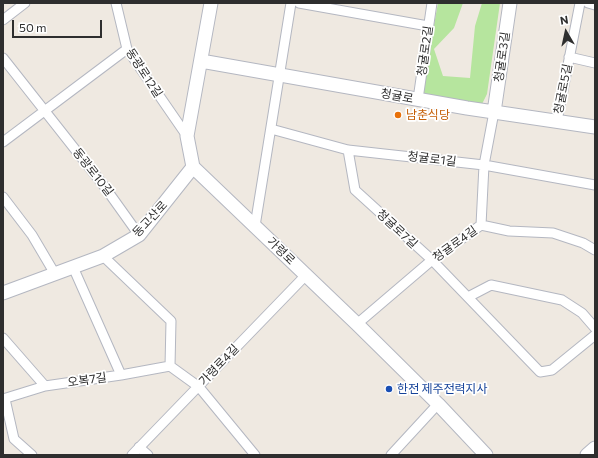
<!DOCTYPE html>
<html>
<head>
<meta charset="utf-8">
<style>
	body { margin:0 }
	#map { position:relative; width:598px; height:458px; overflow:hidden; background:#efe9e1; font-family:Commissioner,sans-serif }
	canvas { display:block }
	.frame { position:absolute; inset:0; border:4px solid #2e2e2e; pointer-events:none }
	.north { position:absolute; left:546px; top:12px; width:40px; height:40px; -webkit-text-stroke:3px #fff; paint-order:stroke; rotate:351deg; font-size:11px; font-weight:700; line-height:16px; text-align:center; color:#2e2e2e }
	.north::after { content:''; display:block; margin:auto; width:14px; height:18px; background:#2e2e2e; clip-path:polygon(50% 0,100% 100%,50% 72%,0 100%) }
	.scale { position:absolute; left:12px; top:20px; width:90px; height:18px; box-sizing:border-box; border:2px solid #2e2e2e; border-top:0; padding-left:5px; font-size:12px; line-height:14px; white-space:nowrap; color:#2e2e2e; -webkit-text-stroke:3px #fff; paint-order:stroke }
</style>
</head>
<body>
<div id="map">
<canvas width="598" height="458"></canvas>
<div class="frame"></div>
<div class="north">N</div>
<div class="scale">50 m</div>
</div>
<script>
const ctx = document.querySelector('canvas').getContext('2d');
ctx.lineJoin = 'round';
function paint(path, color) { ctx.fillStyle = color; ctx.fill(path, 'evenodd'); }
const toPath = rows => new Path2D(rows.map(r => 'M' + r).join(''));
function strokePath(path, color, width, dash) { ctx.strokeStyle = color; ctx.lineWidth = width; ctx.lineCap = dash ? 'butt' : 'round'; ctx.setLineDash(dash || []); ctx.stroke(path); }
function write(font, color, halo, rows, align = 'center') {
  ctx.font = font + ' Commissioner,"Noto Sans KR",sans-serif'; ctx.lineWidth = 3.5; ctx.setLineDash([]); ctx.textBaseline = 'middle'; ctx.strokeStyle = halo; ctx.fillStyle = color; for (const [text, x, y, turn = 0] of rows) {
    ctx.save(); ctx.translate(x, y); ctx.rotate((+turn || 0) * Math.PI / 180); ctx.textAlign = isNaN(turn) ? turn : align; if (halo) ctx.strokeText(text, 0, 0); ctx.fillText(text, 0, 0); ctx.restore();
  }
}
const green = toPath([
	[438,3,463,3,454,28,434,49,443,76,470,78,475,26,482,3,500,3,487,94,482,104,424,95,424,79]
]);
const street = toPath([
	[116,3,127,49,187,136],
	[299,3,428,26],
	[588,3,595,5],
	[3,20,25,3],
	[569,57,595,63],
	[3,58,104,186,139,235],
	[418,99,432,3],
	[557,121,580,3],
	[271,129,348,150,484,165,595,185],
	[3,142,127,49],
	[348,150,355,190,432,260,540,372,552,370,595,335],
	[3,197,32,235,55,274],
	[481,225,484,165,494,112],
	[255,226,291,3],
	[73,267,121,375],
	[468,297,491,285,562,300,582,313,595,328],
	[357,324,432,260,481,225,509,231,553,233,583,243,595,250],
	[3,338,45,386],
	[170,366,199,387,255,455],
	[3,399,45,386,121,375,170,366,171,321,103,256],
	[5,399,14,439,32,455],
	[139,447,148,455],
	[132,455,306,275],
	[391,455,438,404]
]);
const secondary = toPath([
	[211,3,187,136,193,167,357,324,438,404,486,455],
	[201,61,467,108,595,127],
	[494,112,510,3],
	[3,293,103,256,139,235,193,167],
	[587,455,595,448]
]);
const markers = [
	[398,115,4,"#e8710a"],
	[389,389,4,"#1a4fb4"]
];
const streetNames = [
	["청귤로2길",425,51,-82],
	["청귤로3길",502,57,-82],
	["동광로12길",144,73,57],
	["청귤로5길",563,89,-79],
	["청귤로",397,96,10],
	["청귤로1길",432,159,7],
	["동광로10길",93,172,52],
	["동고산로",150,219,-47],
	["청귤로7길",397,229,43],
	["청귤로4길",455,244,-36],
	["가령로",281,251,44],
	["가령로4길",219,365,-46],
	["오복7길",87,380,-8]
];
const foodNames = [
	["남춘식당",406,115]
];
const transitNames = [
	["한전 제주전력지사",397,389]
];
paint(green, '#b6e59e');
strokePath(street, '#b4b7c1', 11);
strokePath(secondary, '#b4b7c1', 15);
strokePath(street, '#fff', 9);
strokePath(secondary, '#fff', 13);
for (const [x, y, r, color] of markers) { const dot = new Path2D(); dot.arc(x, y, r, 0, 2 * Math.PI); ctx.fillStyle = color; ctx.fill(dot); strokePath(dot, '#fff', 1.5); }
write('12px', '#2e2e2e', '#fff', streetNames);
write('12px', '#c56008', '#fff', foodNames, 'left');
write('12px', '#164399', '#fff', transitNames, 'left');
</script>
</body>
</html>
